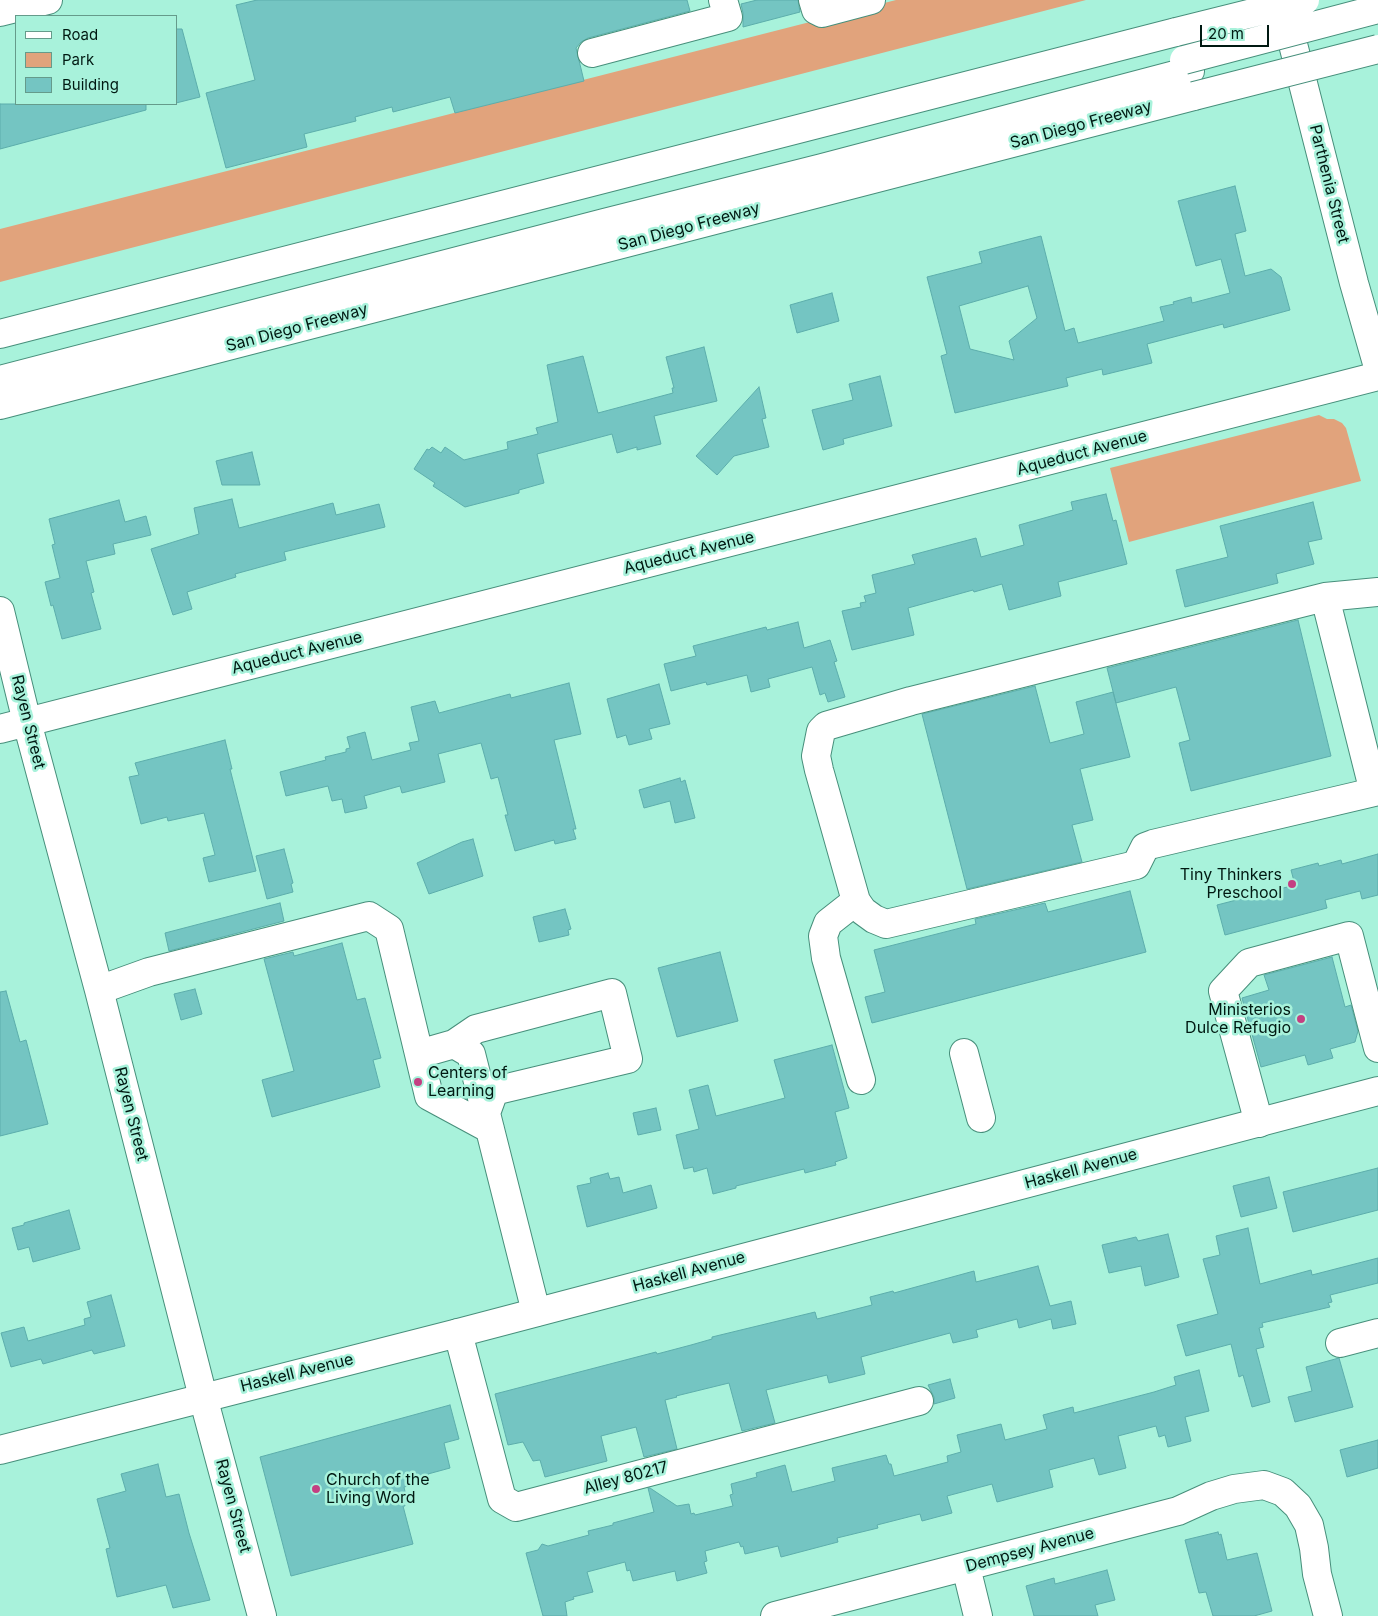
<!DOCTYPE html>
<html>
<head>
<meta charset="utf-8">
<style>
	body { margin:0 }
	#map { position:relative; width:1378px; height:1616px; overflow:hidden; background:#a8f2db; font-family:Inter,sans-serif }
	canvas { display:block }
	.legend { position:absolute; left:15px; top:15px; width:162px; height:90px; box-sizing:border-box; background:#a8f2db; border:1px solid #659b8b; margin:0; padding:6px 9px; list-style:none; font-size:15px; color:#001912 }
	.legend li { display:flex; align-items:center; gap:10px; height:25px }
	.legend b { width:25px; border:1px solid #659b8b }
	.scale { position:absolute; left:1200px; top:25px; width:69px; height:22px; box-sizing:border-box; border:2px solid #001912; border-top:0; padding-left:6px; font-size:15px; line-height:18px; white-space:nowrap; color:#001912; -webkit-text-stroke:4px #a8f2db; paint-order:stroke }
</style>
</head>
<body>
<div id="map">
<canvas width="1378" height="1616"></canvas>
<ul class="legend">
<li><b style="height:6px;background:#fff"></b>Road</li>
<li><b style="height:14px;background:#e1a37c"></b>Park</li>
<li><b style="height:14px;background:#74c5c2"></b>Building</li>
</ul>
<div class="scale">20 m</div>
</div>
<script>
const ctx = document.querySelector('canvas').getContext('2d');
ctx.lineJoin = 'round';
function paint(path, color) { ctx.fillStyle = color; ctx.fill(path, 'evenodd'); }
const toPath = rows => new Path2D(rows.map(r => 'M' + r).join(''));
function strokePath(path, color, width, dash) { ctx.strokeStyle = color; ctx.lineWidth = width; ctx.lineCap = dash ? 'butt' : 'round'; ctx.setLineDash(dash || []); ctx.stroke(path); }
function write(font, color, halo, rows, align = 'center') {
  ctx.font = font + ' Inter,sans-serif'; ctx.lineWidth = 5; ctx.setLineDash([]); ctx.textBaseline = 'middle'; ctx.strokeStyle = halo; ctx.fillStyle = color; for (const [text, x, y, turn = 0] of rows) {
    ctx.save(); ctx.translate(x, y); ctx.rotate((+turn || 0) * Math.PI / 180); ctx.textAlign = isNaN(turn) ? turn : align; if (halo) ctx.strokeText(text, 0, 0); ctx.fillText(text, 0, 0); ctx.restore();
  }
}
const green = toPath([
	[896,0,1086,0,0,282,0,229],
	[1319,415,1327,419,1334,419,1342,423,1346,428,1361,481,1129,542,1110,468]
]);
const building = toPath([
	[257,0,687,0,690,11,588,38,581,42,576,48,584,81,455,113,450,97,393,112,392,107,355,117,356,121,304,134,307,147,226,168,206,93,255,80,236,5,257,0],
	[757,0,798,0,800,12,743,27,743,13,741,4,757,0],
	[176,29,182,29,200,97,176,103,176,29],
	[0,104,146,104,146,110,0,149,0,104],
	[1235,186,1246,231,1235,234,1245,276,1271,269,1281,277,1290,310,1224,328,1223,324,1147,344,1152,363,1103,375,1102,369,1066,378,1068,386,955,413,941,356,947,354,927,277,982,263,979,252,1041,236,1065,331,1074,328,1078,343,1164,321,1160,307,1174,304,1173,302,1191,297,1192,303,1230,293,1221,259,1196,266,1178,201,1235,186],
	[1028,286,1037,318,1009,341,1014,360,970,349,959,306,1028,286],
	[832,293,839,321,797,333,790,305,832,293],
	[704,347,717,401,654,416,661,444,637,450,637,447,617,453,612,434,537,454,544,483,519,490,519,493,465,507,433,486,435,483,414,469,427,449,429,450,432,447,441,453,445,447,464,460,508,449,507,442,538,434,536,428,558,422,547,365,583,356,598,413,673,393,672,388,674,388,666,357,704,347],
	[880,376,892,426,843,439,844,444,823,450,812,410,853,400,849,384,880,376],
	[759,387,766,418,762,419,769,447,734,456,717,475,696,456,759,387],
	[252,452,260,485,222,485,216,461,252,452],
	[1106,494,1113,521,1116,520,1127,564,1058,582,1061,596,1009,610,1002,584,974,592,973,590,908,608,914,635,852,650,842,611,861,607,860,603,866,602,864,596,876,593,872,575,915,564,912,555,976,538,981,557,1024,545,1019,525,1073,510,1071,502,1106,494],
	[232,499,239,528,333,503,336,515,379,504,385,527,284,552,286,560,235,574,236,577,187,592,192,609,173,615,151,549,199,534,194,508,232,499],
	[119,500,125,522,146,516,151,535,113,544,115,554,86,561,94,592,91,593,101,629,62,639,53,605,51,606,45,582,60,578,52,545,55,544,49,519,119,500],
	[1313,502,1322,539,1308,542,1314,564,1276,574,1278,583,1185,607,1176,570,1228,557,1220,526,1313,502],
	[1298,620,1331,756,1191,791,1179,743,1190,740,1176,687,1116,703,1107,668,1298,620],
	[798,622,804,648,830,640,837,661,834,662,845,697,828,702,825,693,820,695,812,667,768,679,770,687,751,692,747,675,707,685,706,682,671,691,664,664,696,656,693,646,766,627,767,630,798,622],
	[569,683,581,734,554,740,576,829,573,829,576,839,555,844,554,840,515,851,505,815,508,815,498,777,491,779,481,743,438,754,445,782,402,793,400,786,364,796,367,808,345,813,342,799,332,801,328,786,286,796,280,772,326,760,325,757,346,752,346,749,350,748,347,737,365,732,372,760,411,750,409,743,419,741,411,707,435,701,439,713,510,694,511,698,569,683],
	[659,684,670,724,649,729,652,739,629,745,626,735,617,738,607,699,659,684],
	[1035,686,1050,743,1084,734,1076,702,1113,692,1130,757,1080,769,1093,820,1072,825,1082,862,967,889,922,714,1035,686],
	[225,740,232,769,230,769,256,871,209,882,203,858,215,855,204,813,168,821,167,817,141,824,129,777,139,775,135,763,225,740],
	[680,778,681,782,685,780,695,818,675,823,670,801,644,808,639,790,680,778],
	[473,839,483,876,429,894,417,863,462,842,473,839],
	[284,849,293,883,291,884,293,892,267,899,256,856,284,849],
	[1378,854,1378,895,1362,899,1360,891,1325,900,1327,908,1225,935,1217,905,1295,885,1291,870,1318,863,1319,866,1341,860,1342,864,1378,854],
	[1130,891,1146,952,872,1023,865,997,885,992,874,950,976,924,975,919,1045,903,1048,912,1130,891],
	[280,903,284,921,169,951,165,933,280,903],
	[565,909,571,929,568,930,569,935,539,942,533,917,565,909],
	[342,943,357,1000,365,998,381,1058,373,1060,380,1087,272,1117,262,1080,294,1071,264,959,293,952,294,956,342,943],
	[720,952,738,1021,677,1037,658,968,720,952],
	[1332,957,1345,1007,1351,1005,1358,1031,1355,1042,1330,1049,1333,1058,1308,1065,1305,1055,1261,1067,1242,998,1269,990,1264,975,1332,957],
	[195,989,202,1014,181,1020,174,994,195,989],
	[6,991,20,1042,26,1040,48,1124,0,1136,0,992,6,991],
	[832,1045,849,1108,835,1112,847,1158,835,1162,836,1165,805,1173,804,1169,736,1186,736,1188,713,1194,707,1168,694,1172,693,1167,684,1169,676,1135,699,1129,689,1090,708,1085,716,1116,785,1098,774,1060,832,1045],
	[656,1108,661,1130,638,1135,633,1113,656,1108],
	[1378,1168,1378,1210,1293,1232,1283,1192,1378,1168],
	[608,1173,610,1179,619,1177,623,1193,651,1185,657,1208,587,1227,577,1186,591,1183,590,1178,608,1173],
	[1269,1177,1277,1208,1241,1217,1233,1186,1269,1177],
	[69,1210,80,1249,33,1262,29,1247,18,1250,12,1228,24,1225,24,1223,69,1210],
	[1248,1228,1260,1284,1311,1270,1312,1275,1378,1258,1378,1283,1330,1295,1332,1302,1328,1303,1330,1307,1262,1323,1263,1327,1259,1328,1264,1347,1256,1349,1270,1402,1252,1407,1243,1375,1239,1377,1231,1344,1186,1356,1177,1325,1218,1314,1203,1259,1220,1255,1216,1236,1248,1228],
	[1168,1234,1179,1277,1145,1286,1141,1266,1109,1273,1102,1245,1136,1237,1138,1241,1168,1234],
	[1038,1266,1050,1306,1071,1301,1076,1324,1053,1329,1051,1319,1019,1328,1017,1319,976,1330,978,1337,953,1343,950,1333,861,1357,865,1374,829,1383,827,1375,766,1390,775,1423,742,1431,729,1383,676,1396,677,1397,665,1400,677,1449,644,1457,636,1427,601,1436,607,1461,545,1477,540,1460,533,1461,523,1442,508,1445,495,1394,656,1352,657,1354,691,1345,712,1339,712,1337,815,1312,817,1319,872,1305,870,1297,893,1291,894,1293,974,1271,976,1282,1038,1266],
	[111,1295,125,1346,94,1354,92,1350,43,1364,41,1359,11,1367,1,1333,24,1327,28,1341,85,1325,84,1319,91,1317,87,1302,111,1295],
	[1339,1358,1353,1407,1295,1422,1288,1397,1312,1391,1306,1367,1339,1358],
	[1199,1370,1209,1411,1185,1417,1191,1441,1168,1447,1165,1435,1159,1437,1156,1426,1118,1436,1126,1468,1099,1475,1094,1458,1049,1470,1053,1487,997,1502,992,1484,947,1496,952,1513,922,1521,920,1514,877,1525,878,1528,837,1538,838,1542,781,1557,778,1546,745,1554,743,1546,741,1547,739,1542,705,1551,707,1561,704,1562,707,1573,677,1581,675,1571,633,1581,630,1570,627,1571,625,1562,587,1572,593,1592,573,1597,574,1599,565,1602,567,1616,543,1616,526,1553,538,1550,542,1544,548,1546,589,1535,588,1531,613,1525,613,1523,654,1512,648,1488,650,1488,677,1506,689,1504,691,1514,694,1513,695,1515,733,1506,730,1495,733,1494,731,1484,757,1477,756,1473,785,1465,792,1492,835,1481,832,1468,886,1455,889,1464,891,1464,894,1476,948,1462,947,1456,961,1452,957,1435,1001,1424,1005,1440,1047,1429,1043,1415,1073,1407,1074,1413,1154,1392,1176,1385,1174,1377,1199,1370],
	[950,1379,955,1398,934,1404,934,1397,928,1385,950,1379],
	[450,1405,459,1439,444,1443,450,1468,428,1474,430,1480,404,1487,406,1496,402,1497,405,1506,403,1506,413,1544,291,1576,260,1457,450,1405],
	[1378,1440,1378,1468,1347,1477,1340,1450,1378,1440],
	[158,1464,166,1497,179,1494,189,1533,210,1600,173,1608,166,1585,117,1597,106,1549,110,1548,97,1499,126,1491,121,1474,158,1464],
	[1218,1532,1219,1535,1221,1534,1227,1560,1257,1553,1272,1611,1254,1616,1213,1616,1206,1592,1199,1593,1185,1540,1218,1532],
	[1107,1570,1115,1600,1095,1605,1098,1616,1034,1616,1026,1586,1054,1578,1055,1584,1107,1570]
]);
const minor = toPath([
	[813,0,816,10,822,13,871,0],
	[0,12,48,0],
	[592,53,728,17,723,0],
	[1378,592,1325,597,911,701,826,726,821,731,816,756,819,770,856,901,863,911,874,919,886,924,1136,865,1145,847,1153,844,1378,791],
	[1325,597,1374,792],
	[0,611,27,722,99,990,203,1397,262,1616],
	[0,729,1378,376],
	[856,901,828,923,823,936,826,958,861,1080],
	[99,990,149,972,369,916,389,929,419,1054,454,1044,471,1054,536,1312],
	[454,1044,476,1029,612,993,628,1059,494,1091,486,1113],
	[964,1053,981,1118],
	[419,1054,429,1096,490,1129],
	[1259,1123,1223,991,1249,963,1349,936,1378,1048],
	[458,1333,502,1499,516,1507,919,1401],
	[1340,1343,1378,1333],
	[966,1567,978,1616],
	[775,1616,1178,1511,1211,1496,1234,1489,1264,1485,1283,1492,1298,1506,1309,1525,1314,1548,1317,1574,1328,1616]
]);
const major = toPath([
	[1284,9,1354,283,1378,367],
	[0,1450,458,1333,1378,1091]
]);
const highway = toPath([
	[0,334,1176,32],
	[0,380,604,223,822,168,1190,71],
	[0,405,1194,96]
]);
const highwayBridge = toPath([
	[1176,32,1305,0],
	[1184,60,1378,9],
	[1194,96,1378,49]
]);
const markers = [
	[1292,884,5,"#c43f82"],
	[1301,1019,5,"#c43f82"],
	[418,1082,5,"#c43f82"],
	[316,1489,5,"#c43f82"]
];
const streetNames = [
	["San Diego Freeway",1081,125,-15],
	["Parthenia Street",1329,184,76],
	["San Diego Freeway",689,227,-15],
	["San Diego Freeway",297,328,-15],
	["Aqueduct Avenue",1082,453,-15],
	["Aqueduct Avenue",689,553,-14],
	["Aqueduct Avenue",297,653,-14],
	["Rayen Street",28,722,76],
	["Rayen Street",131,1114,76],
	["Haskell Avenue",1081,1169,-15],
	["Haskell Avenue",689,1272,-15],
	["Haskell Avenue",297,1373,-14],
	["Alley 80217",626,1478,-15],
	["Rayen Street",233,1506,75],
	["Dempsey Avenue",1030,1550,-15]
];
const poiNames = [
	["Tiny Thinkers",1282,875],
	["Preschool",1282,893],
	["Ministerios",1291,1010],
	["Dulce Refugio",1291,1028],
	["Centers of",428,1073,"left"],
	["Learning",428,1091,"left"],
	["Church of the",326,1480,"left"],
	["Living Word",326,1498,"left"]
];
paint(green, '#e1a37c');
paint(building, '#74c5c2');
strokePath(building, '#5cadab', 1);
strokePath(minor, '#478f7b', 30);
strokePath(major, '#478f7b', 30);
strokePath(highway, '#478f7b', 30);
strokePath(minor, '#fff', 28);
strokePath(major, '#fff', 28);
strokePath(highway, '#fff', 28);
strokePath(highwayBridge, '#478f7b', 30, []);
strokePath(highwayBridge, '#fff', 28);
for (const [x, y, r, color] of markers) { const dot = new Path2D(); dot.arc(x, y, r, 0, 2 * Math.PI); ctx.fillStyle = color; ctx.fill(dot); strokePath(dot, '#a8f2db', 2); }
write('16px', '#001912', '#a8f2db', streetNames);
write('16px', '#001912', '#a8f2db', poiNames, 'right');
</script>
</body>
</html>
